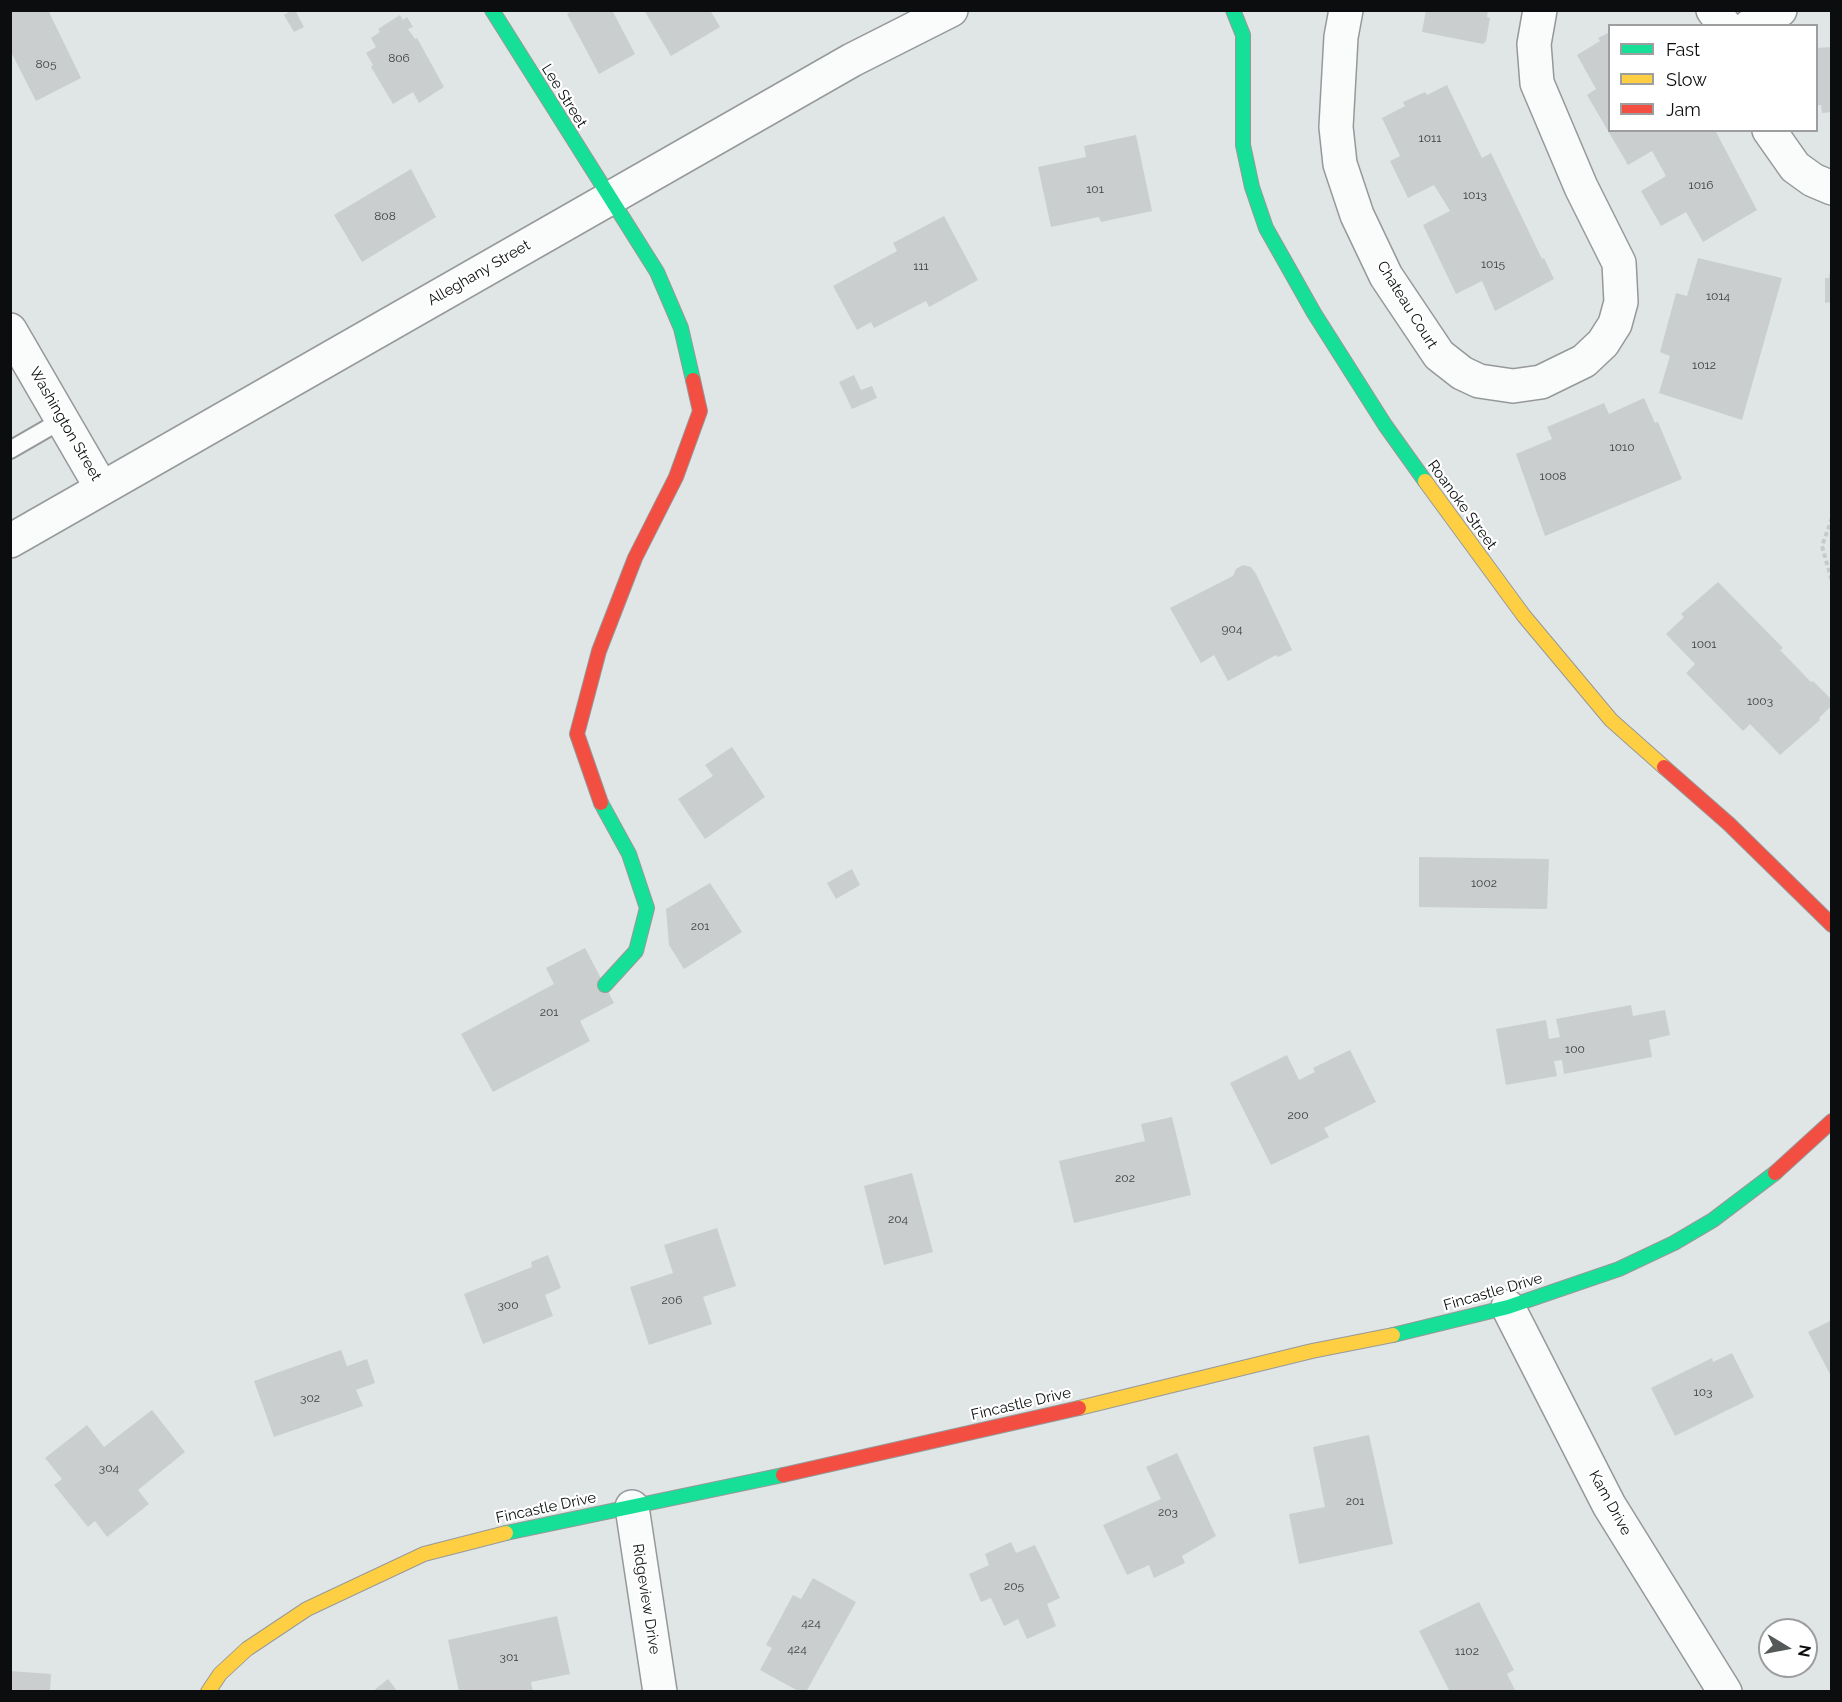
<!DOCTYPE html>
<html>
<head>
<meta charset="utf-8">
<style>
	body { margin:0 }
	#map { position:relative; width:1842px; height:1702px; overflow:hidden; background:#e0e5e6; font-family:Raleway,sans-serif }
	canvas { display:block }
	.frame { position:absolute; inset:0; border:12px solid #0b0d0e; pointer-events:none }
	.legend { position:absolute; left:1608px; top:24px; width:210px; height:108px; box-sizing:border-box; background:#fff; border:2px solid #9d9e9f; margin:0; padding:8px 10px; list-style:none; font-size:18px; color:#0b0d0e }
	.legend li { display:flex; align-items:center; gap:12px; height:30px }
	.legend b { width:30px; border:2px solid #9d9e9f }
	.north { position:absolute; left:1758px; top:1618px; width:60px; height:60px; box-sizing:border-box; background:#fff; border:2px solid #9d9e9f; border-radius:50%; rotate:100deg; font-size:16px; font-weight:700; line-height:24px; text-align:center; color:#0b0d0e }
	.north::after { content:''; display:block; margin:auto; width:21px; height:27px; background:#56595a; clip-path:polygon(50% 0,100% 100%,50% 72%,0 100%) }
</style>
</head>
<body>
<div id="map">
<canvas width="1842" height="1702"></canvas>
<div class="frame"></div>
<ul class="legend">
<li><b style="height:8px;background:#16e098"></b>Fast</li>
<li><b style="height:8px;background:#ffcf43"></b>Slow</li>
<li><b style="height:8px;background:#f24e42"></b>Jam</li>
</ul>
<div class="north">N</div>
</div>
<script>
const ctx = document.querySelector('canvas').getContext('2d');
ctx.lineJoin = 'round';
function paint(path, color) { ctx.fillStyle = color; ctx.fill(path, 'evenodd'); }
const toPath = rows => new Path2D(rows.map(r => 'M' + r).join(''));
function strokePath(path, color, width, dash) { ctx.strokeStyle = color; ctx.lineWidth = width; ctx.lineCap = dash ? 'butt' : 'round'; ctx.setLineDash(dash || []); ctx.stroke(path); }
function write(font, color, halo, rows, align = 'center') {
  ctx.font = font + ' Raleway,sans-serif'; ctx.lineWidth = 4.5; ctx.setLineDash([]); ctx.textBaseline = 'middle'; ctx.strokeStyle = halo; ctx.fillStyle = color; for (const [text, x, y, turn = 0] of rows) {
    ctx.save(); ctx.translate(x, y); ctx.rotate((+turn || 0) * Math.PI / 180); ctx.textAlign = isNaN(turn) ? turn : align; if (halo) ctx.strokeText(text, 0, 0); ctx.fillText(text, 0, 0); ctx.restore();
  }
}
const building = toPath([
	[15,10,48,10,81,78,36,101,10,50,10,13],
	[292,10,295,10,304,27,294,32,284,15],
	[573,10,612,10,635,54,599,74,567,14],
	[644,10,710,10,720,27,671,56],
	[1426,10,1488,10,1487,17,1490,18,1486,41,1483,44,1422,32],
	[400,15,403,20,407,17,413,27,408,29,415,39,417,38,444,87,419,103,413,92,393,104,371,67,373,65,366,53,376,47,371,38,380,32,378,29],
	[1610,32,1610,130,1715,130,1757,210,1703,242,1686,212,1661,226,1641,191,1666,176,1652,151,1628,165,1587,95,1596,89,1577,55,1600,41,1598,38],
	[1832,47,1832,112,1822,113,1821,105,1816,105,1816,48],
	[1447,85,1482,158,1491,153,1542,259,1544,258,1554,279,1495,311,1482,281,1456,294,1423,225,1450,211,1434,185,1408,198,1390,161,1400,156,1382,118,1405,106,1403,102,1425,92,1427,95],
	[1136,135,1152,211,1101,222,1099,217,1051,227,1038,167,1086,157,1084,146],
	[411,169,436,217,362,262,334,215],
	[944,216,978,280,929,307,926,301,874,328,871,322,857,330,833,286,897,251,893,243],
	[1698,258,1782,278,1742,420,1659,393,1670,356,1660,352,1676,293,1687,296],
	[1830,271,1832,302,1825,303,1825,278,1829,278],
	[854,375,861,390,872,386,877,398,852,409,839,382],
	[1644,398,1655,423,1658,422,1682,479,1545,536,1516,454,1552,439,1547,427,1604,403,1609,414],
	[1243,565,1251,567,1256,574,1292,650,1278,657,1276,655,1228,681,1214,655,1201,663,1170,608,1233,576,1236,569],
	[1718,582,1783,648,1780,650,1811,682,1813,681,1832,700,1832,705,1819,718,1820,720,1780,755,1750,724,1743,731,1686,673,1695,664,1666,634,1684,617,1681,614],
	[732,747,765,797,705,839,678,799,713,776,705,765],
	[1419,857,1549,859,1547,909,1419,907],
	[852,869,860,885,836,899,827,883],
	[710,883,742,932,684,969,669,945,666,909],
	[585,948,614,1003,580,1021,590,1041,493,1092,461,1034,554,984,546,968],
	[1631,1005,1633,1016,1665,1010,1670,1035,1649,1040,1652,1057,1564,1074,1562,1060,1554,1061,1557,1076,1506,1085,1496,1029,1546,1020,1549,1039,1560,1037,1556,1019],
	[1350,1050,1376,1102,1324,1128,1329,1137,1271,1165,1230,1083,1287,1055,1299,1080,1315,1072,1313,1068],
	[1172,1117,1191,1195,1074,1223,1059,1161,1145,1141,1141,1124],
	[912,1173,933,1252,884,1265,864,1186],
	[717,1228,736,1286,703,1297,712,1324,649,1345,630,1287,673,1273,664,1245],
	[548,1255,561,1288,545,1295,553,1316,483,1344,464,1294,532,1267,531,1262],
	[1832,1320,1832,1378,1808,1332],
	[341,1350,347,1366,367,1359,375,1383,356,1390,363,1406,274,1437,254,1381],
	[1732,1353,1754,1397,1675,1436,1651,1388,1712,1358,1713,1362],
	[152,1410,185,1452,138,1490,149,1504,107,1537,95,1521,88,1527,54,1485,62,1479,45,1458,87,1425,104,1447],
	[1369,1435,1393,1544,1299,1564,1289,1514,1325,1507,1313,1447],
	[1177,1453,1216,1536,1182,1556,1185,1563,1154,1578,1149,1565,1127,1575,1103,1525,1161,1499,1146,1467],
	[1011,1542,1016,1553,1035,1545,1060,1598,1047,1604,1056,1626,1027,1639,1018,1619,1004,1626,991,1598,981,1602,969,1574,989,1565,985,1554],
	[813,1578,856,1602,806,1692,800,1692,760,1670,772,1648,766,1645,793,1595,801,1599],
	[1479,1602,1514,1670,1507,1674,1516,1692,1450,1692,1419,1631],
	[557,1616,570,1674,531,1682,533,1692,459,1692,448,1640],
	[10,1671,51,1674,50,1692,10,1692],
	[388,1679,398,1692,372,1692]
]);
const path = toPath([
	[1832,518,1822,546,1832,582]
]);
const lane = toPath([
	[10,450,62,420]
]);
const street = toPath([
	[1346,10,1341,37,1336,127,1340,164,1357,215,1386,276,1439,355,1462,373,1479,381,1513,386,1541,382,1584,361,1603,343,1615,324,1621,302,1619,263,1581,187,1537,83,1534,44,1540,10],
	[1713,10,1725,26],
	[1750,26,1780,10],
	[1769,130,1795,167,1813,180,1832,188],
	[10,330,101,487],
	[10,541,852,60,951,10],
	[1508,1307,1609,1505,1725,1692],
	[632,1507,660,1692]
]);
const fast = toPath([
	[492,10,657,272,681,328,693,380],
	[1233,10,1243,35,1243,145,1252,187,1266,228,1314,313,1385,425,1425,481],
	[601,803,629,854,647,908,636,951,605,985],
	[1393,1335,1508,1307,1619,1269,1674,1243,1713,1220,1775,1173],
	[506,1533,783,1475]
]);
const slow = toPath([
	[1425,481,1524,616,1611,720,1664,767],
	[1079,1408,1312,1351,1393,1335],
	[208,1692,220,1674,247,1649,307,1609,424,1554,506,1533]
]);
const jam = toPath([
	[1664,767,1729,824,1832,925],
	[601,803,577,734,599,651,635,558,676,477,700,411,693,380],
	[1775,1173,1832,1121],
	[783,1475,1079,1408]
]);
const numberNames = [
	["806",399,58],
	["805",46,64],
	["1011",1430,138],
	["1016",1701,185],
	["101",1095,189],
	["1013",1475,195],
	["808",385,216],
	["1015",1493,264],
	["111",921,266],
	["1014",1718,296],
	["1012",1704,365],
	["1010",1622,447],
	["1008",1553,476],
	["904",1232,629],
	["1001",1704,644],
	["1003",1760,701],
	["1002",1484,883],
	["201",700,926],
	["201",549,1012],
	["100",1575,1049],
	["200",1298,1115],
	["202",1125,1178],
	["204",898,1219],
	["206",672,1300],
	["300",508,1305],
	["103",1703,1392],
	["302",310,1398],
	["304",109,1468],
	["201",1355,1501],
	["203",1168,1512],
	["205",1014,1586],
	["424",811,1623],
	["424",797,1649],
	["1102",1467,1651],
	["301",509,1657]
];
const streetNames = [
	["Lee Street",564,96,58],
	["Alleghany Street",479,273,-30],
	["Chateau Court",1407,305,58],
	["Washington Street",65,424,60],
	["Roanoke Street",1462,505,54],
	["Fincastle Drive",1493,1292,-16],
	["Fincastle Drive",1021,1404,-13],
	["Kam Drive",1610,1503,61],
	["Fincastle Drive",546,1508,-12],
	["Ridgeview Drive",646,1599,81]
];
paint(building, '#cacecf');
strokePath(lane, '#96999a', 20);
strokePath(street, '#96999a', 36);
strokePath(fast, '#96999a', 16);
strokePath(slow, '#96999a', 16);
strokePath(jam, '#96999a', 16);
strokePath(path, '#c8caca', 4, [4.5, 3]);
strokePath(lane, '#fafbfb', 16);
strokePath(street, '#fafbfb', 33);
strokePath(fast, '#16e098', 14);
strokePath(slow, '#ffcf43', 14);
strokePath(jam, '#f24e42', 14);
write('12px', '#3c3e3f', null, numberNames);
write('15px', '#0b0d0e', '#fff', streetNames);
</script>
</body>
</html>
